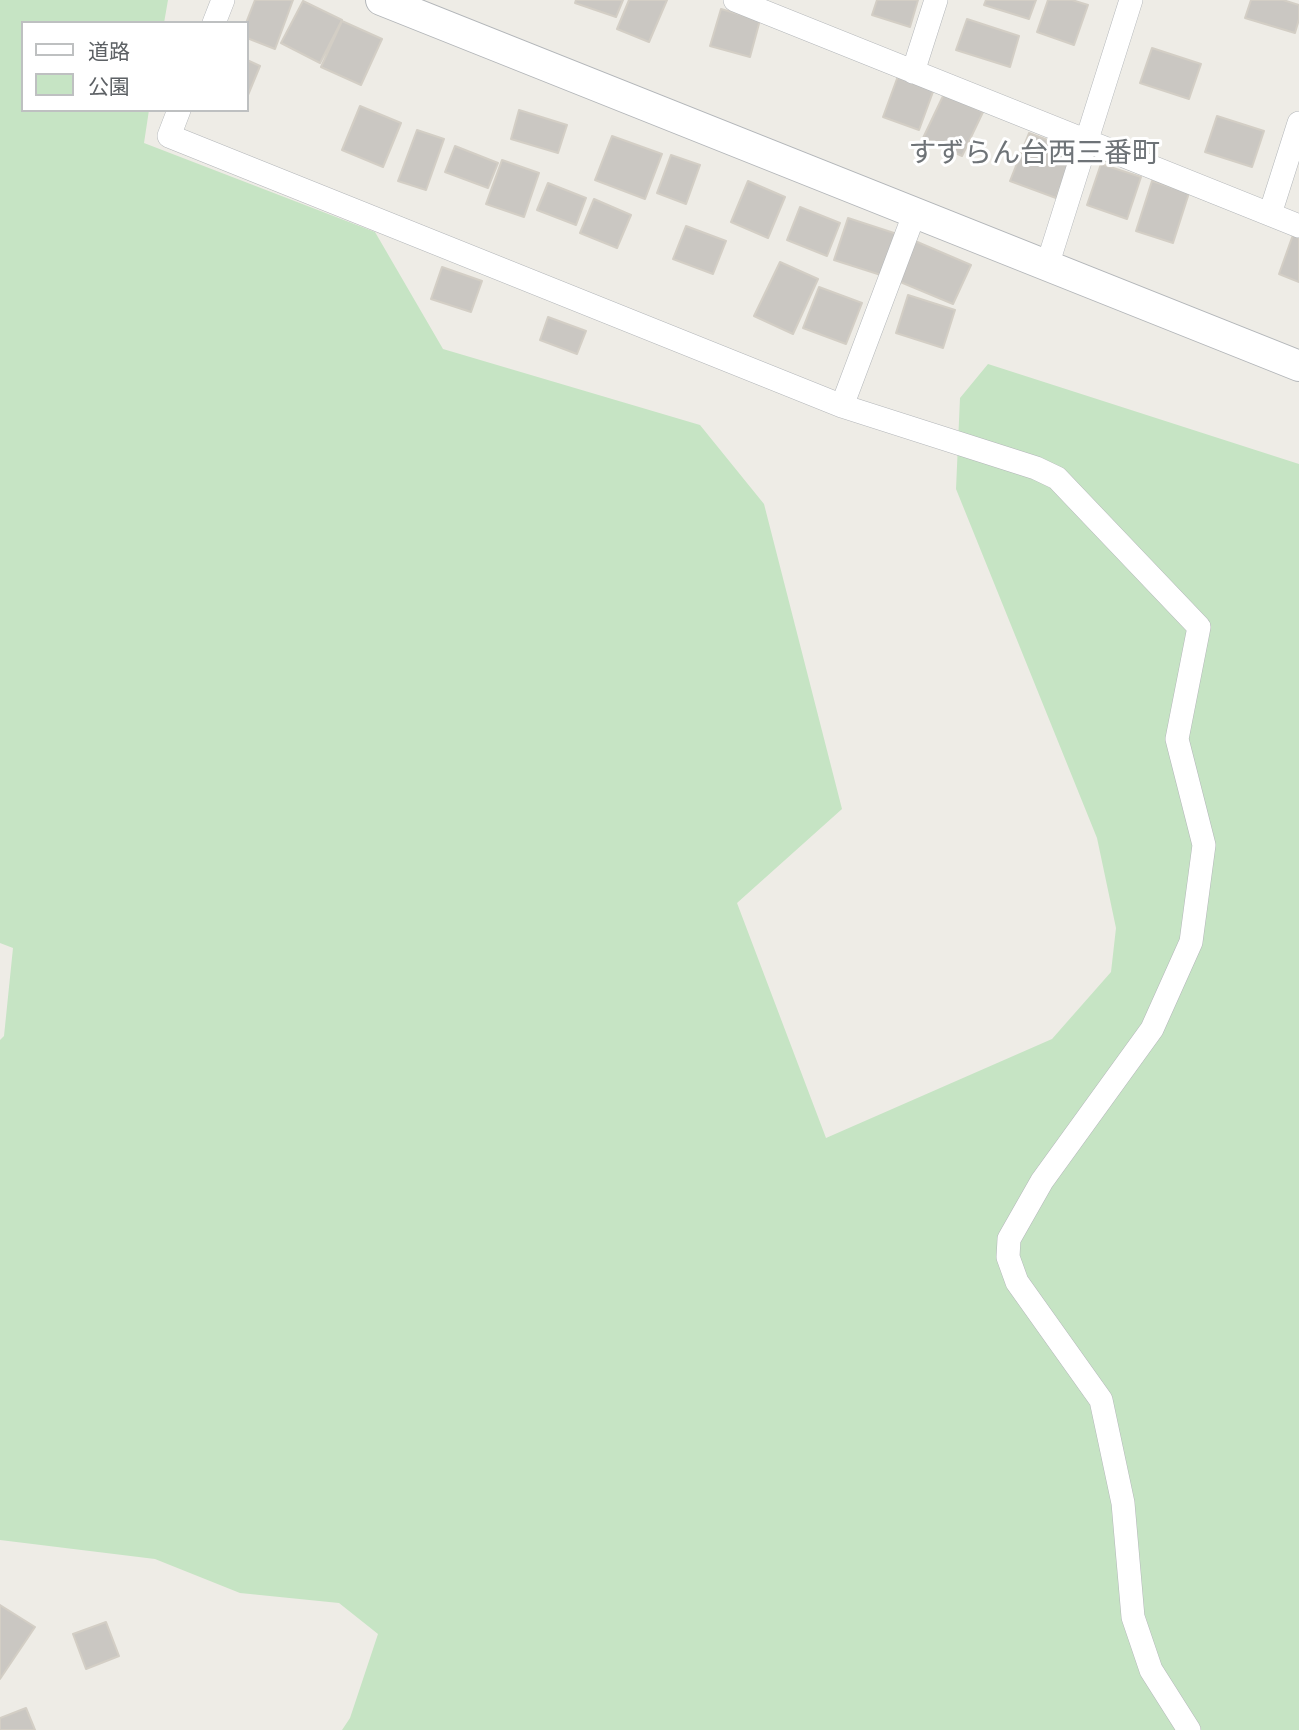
<!DOCTYPE html>
<html>
<head>
<meta charset="utf-8">
<style>
	body { margin:0 }
	#map { position:relative; width:1299px; height:1730px; overflow:hidden; background:#eeece6; font-family:Roboto,"Noto Sans JP",sans-serif }
	canvas { display:block }
	.legend { position:absolute; left:21px; top:21px; width:228px; height:91px; box-sizing:border-box; background:#fff; border:2px solid #bec0c1; margin:0; padding:9px 12px; list-style:none; font-size:21px; color:#5d6165 }
	.legend li { display:flex; align-items:center; gap:14px; height:35px }
	.legend b { width:35px; border:2px solid #bec0c1 }
</style>
</head>
<body>
<div id="map">
<canvas width="1299" height="1730"></canvas>
<ul class="legend">
<li><b style="height:9px;background:#fff"></b>道路</li>
<li><b style="height:19px;background:#c6e4c4"></b>公園</li>
</ul>
</div>
<script>
const ctx = document.querySelector('canvas').getContext('2d');
ctx.lineJoin = 'round';
function paint(path, color) { ctx.fillStyle = color; ctx.fill(path, 'evenodd'); }
const toPath = rows => new Path2D(rows.map(r => 'M' + r).join(''));
function strokePath(path, color, width, dash) { ctx.strokeStyle = color; ctx.lineWidth = width; ctx.lineCap = dash ? 'butt' : 'round'; ctx.setLineDash(dash || []); ctx.stroke(path); }
function write(font, color, halo, rows, align = 'center') {
  ctx.font = font + ' Roboto,"Noto Sans JP",sans-serif'; ctx.lineWidth = 6; ctx.setLineDash([]); ctx.textBaseline = 'middle'; ctx.strokeStyle = halo; ctx.fillStyle = color; for (const [text, x, y, turn = 0] of rows) {
    ctx.save(); ctx.translate(x, y); ctx.rotate((+turn || 0) * Math.PI / 180); ctx.textAlign = isNaN(turn) ? turn : align; if (halo) ctx.strokeText(text, 0, 0); ctx.fillText(text, 0, 0); ctx.restore();
  }
}
const green = toPath([
	[0,0,168,0,164,23,23,23,23,110,149,110,144,143,375,232,443,349,700,425,764,504,842,809,737,903,826,1138,1052,1039,1111,972,1116,928,1097,838,956,489,960,398,988,364,1299,464,1299,1730,342,1730,350,1718,378,1634,339,1603,240,1593,155,1559,0,1540,0,1040,4,1036,13,948,0,943]
]);
const building = toPath([
	[255,0,293,0,275,49,247,38,246,23,255,0],
	[576,0,623,0,616,17,575,3,576,0],
	[629,0,667,0,649,42,617,29,629,0],
	[877,0,918,0,910,27,872,15,877,0],
	[986,0,1036,0,1029,19,984,5,986,0],
	[1048,0,1072,0,1088,5,1074,45,1037,32,1048,0],
	[1251,0,1283,0,1299,5,1299,19,1295,33,1245,18,1251,0],
	[303,1,342,20,320,63,281,43,303,1],
	[721,9,760,20,750,57,710,46,721,9],
	[967,19,1019,36,1010,67,956,50,967,19],
	[342,21,382,39,361,85,321,67,342,21],
	[1152,48,1201,64,1189,99,1140,83,1152,48],
	[247,60,260,66,248,95,247,94,247,60],
	[898,76,934,89,919,130,883,117,898,76],
	[944,94,983,112,962,156,923,138,944,94],
	[360,106,401,123,383,167,342,150,360,106],
	[519,110,567,125,558,153,511,139,519,110],
	[1217,116,1264,131,1252,167,1205,152,1217,116],
	[417,130,444,139,426,190,398,181,417,130],
	[1029,133,1074,150,1056,198,1010,181,1029,133],
	[612,136,662,154,645,199,595,180,612,136],
	[455,146,498,163,488,188,445,172,455,146],
	[671,155,700,165,686,204,657,193,671,155],
	[502,160,539,173,524,217,486,204,502,160],
	[1101,164,1141,177,1127,219,1087,205,1101,164],
	[748,181,785,197,768,238,731,222,748,181],
	[1152,181,1189,193,1173,243,1136,231,1152,181],
	[548,183,586,198,576,225,537,210,548,183],
	[594,199,631,215,617,248,580,233,594,199],
	[800,207,840,223,827,256,787,240,800,207],
	[848,218,897,234,884,276,834,260,848,218],
	[686,226,726,241,713,274,673,259,686,226],
	[1294,232,1299,234,1299,282,1279,274,1294,232],
	[915,241,971,265,953,304,898,281,915,241],
	[780,262,818,279,793,334,754,316,780,262],
	[442,267,482,281,471,312,431,299,442,267],
	[819,287,862,303,846,344,803,328,819,287],
	[908,295,955,310,943,348,896,333,908,295],
	[548,317,586,331,577,354,540,340,548,317],
	[0,1605,35,1627,0,1679,0,1605],
	[106,1622,119,1656,86,1669,73,1634,106,1622],
	[26,1708,35,1730,0,1730,0,1718,26,1708]
]);
const minor = toPath([
	[735,0,1299,226],
	[214,23,223,0],
	[913,72,936,0],
	[179,110,169,136,842,406,1036,468,1057,478,1199,627,1177,739,1204,845,1191,942,1152,1029,1042,1181,1009,1239,1008,1257,1017,1282,1101,1400,1123,1503,1133,1617,1151,1670,1189,1730],
	[1270,214,1299,123],
	[1047,266,1131,0],
	[842,406,915,212]
]);
const tertiary = toPath([
	[381,0,1299,366]
]);
const quarterNames = [
	["すずらん台西三番町",1034,155]
];
paint(green, '#c6e4c4');
paint(building, '#cac7c2');
strokePath(building, '#d3cec5', 2);
strokePath(minor, '#b3b6b9', 24);
strokePath(tertiary, '#b3b6b9', 32);
strokePath(minor, '#fff', 23);
strokePath(tertiary, '#fff', 30);
write('28px', '#6e7377', '#fff', quarterNames);
</script>
</body>
</html>
